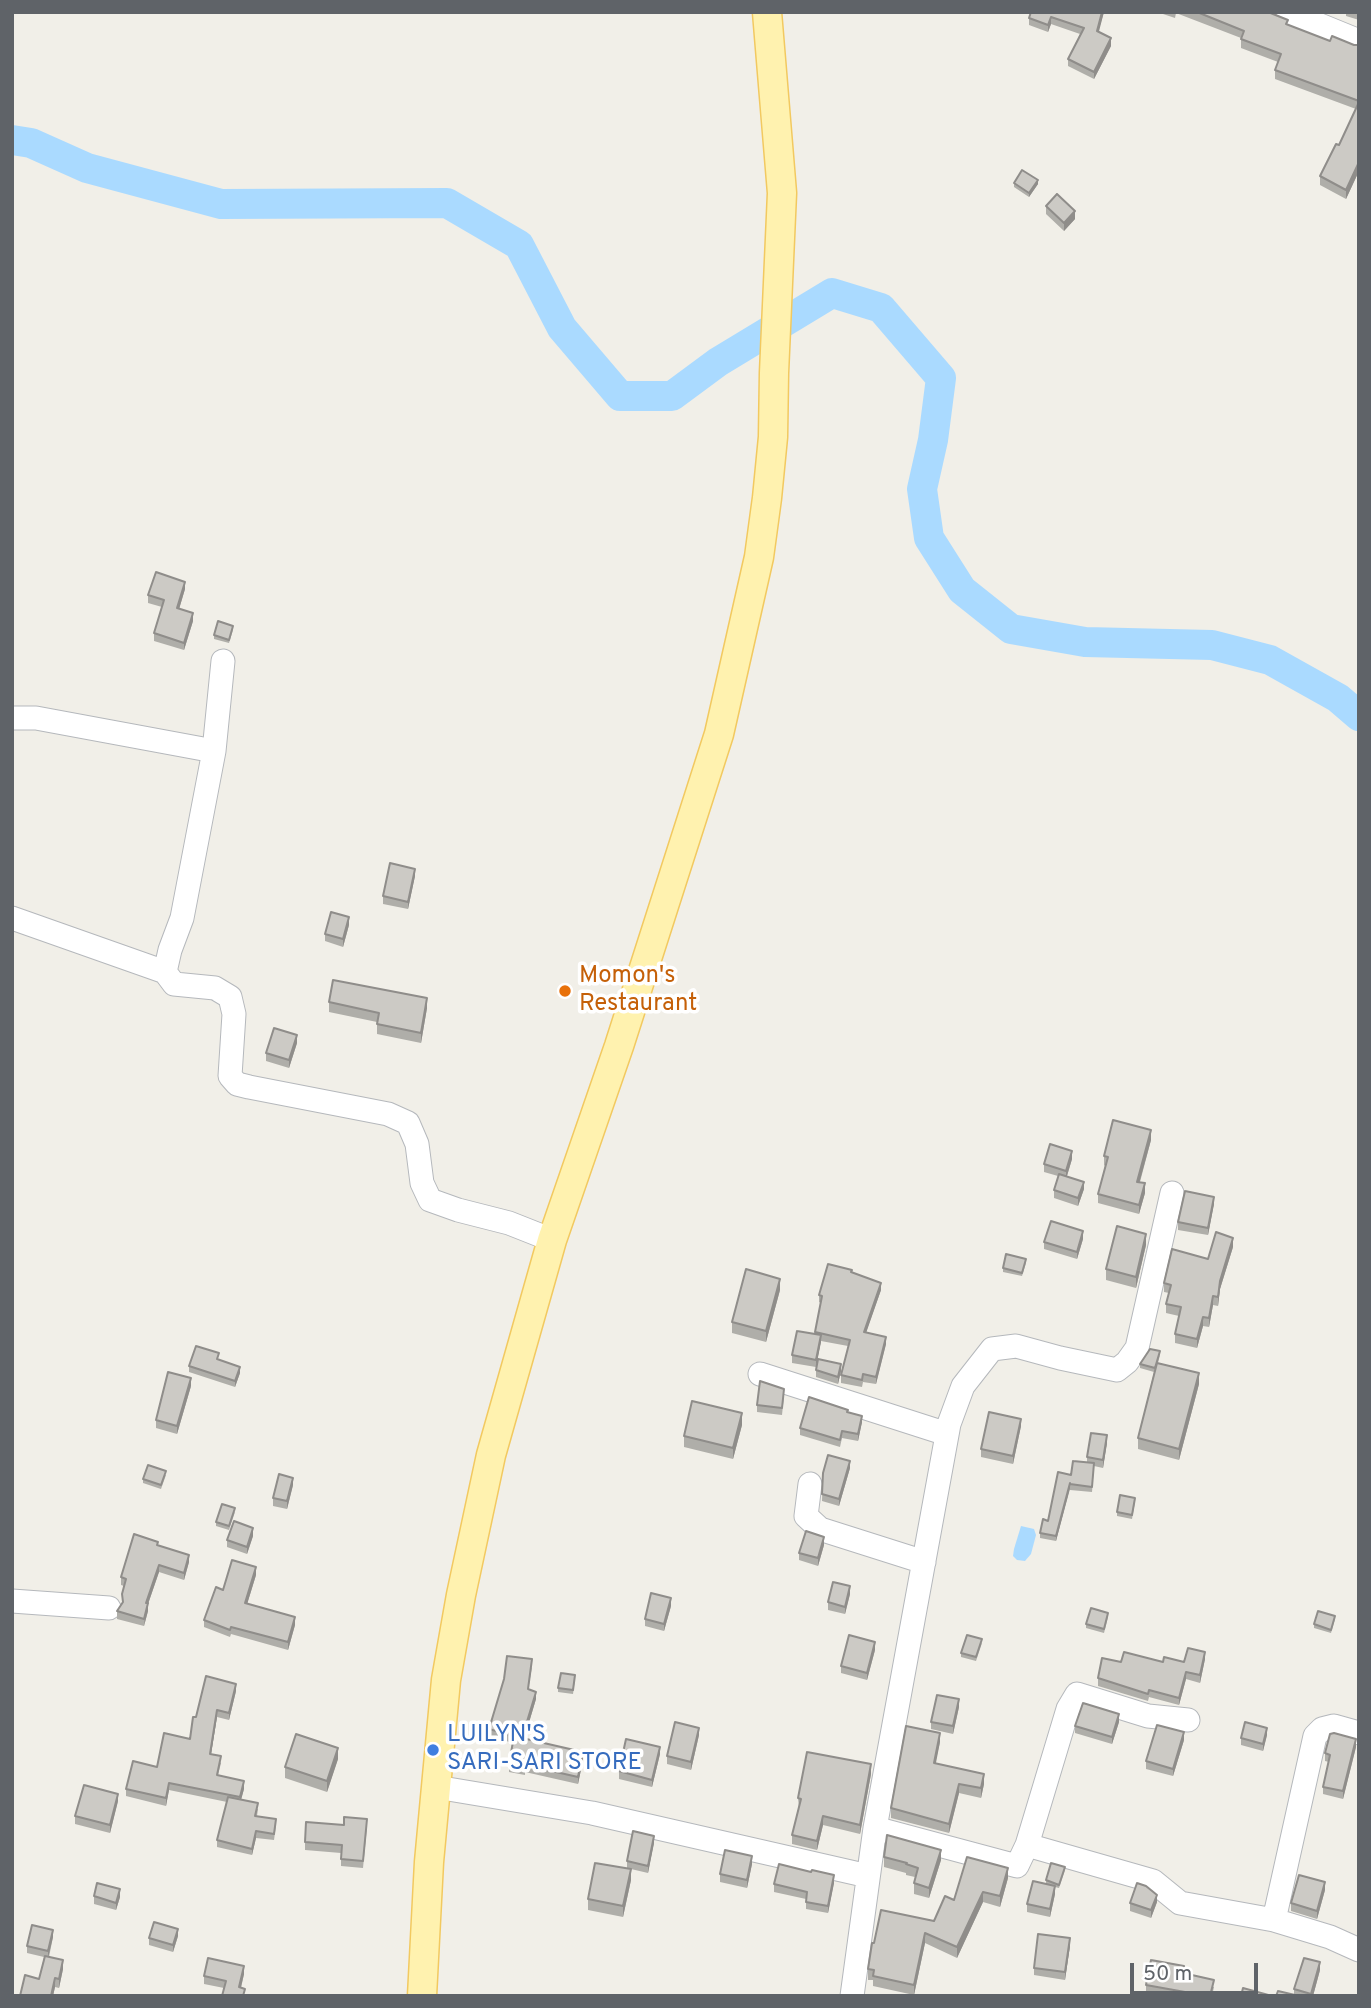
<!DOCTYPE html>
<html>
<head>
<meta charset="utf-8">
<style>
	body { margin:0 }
	#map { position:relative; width:1371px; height:2008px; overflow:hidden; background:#f1efe8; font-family:Overpass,sans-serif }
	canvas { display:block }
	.frame { position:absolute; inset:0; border:14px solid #5f6368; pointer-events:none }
	.scale { position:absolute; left:1130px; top:1963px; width:128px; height:32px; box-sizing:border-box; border:4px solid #5f6368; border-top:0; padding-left:9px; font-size:21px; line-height:24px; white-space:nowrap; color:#5f6368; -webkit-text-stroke:5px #fff; paint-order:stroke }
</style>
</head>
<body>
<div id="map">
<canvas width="1371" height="2008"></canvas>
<div class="frame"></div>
<div class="scale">50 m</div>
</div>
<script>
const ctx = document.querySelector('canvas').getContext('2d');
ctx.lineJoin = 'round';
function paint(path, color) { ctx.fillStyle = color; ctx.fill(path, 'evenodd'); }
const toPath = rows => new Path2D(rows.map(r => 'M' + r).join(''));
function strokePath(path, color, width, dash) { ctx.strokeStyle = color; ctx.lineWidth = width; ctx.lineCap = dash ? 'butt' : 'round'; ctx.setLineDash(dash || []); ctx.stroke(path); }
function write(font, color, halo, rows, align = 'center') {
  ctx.font = font + ' Overpass,sans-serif'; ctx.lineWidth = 7; ctx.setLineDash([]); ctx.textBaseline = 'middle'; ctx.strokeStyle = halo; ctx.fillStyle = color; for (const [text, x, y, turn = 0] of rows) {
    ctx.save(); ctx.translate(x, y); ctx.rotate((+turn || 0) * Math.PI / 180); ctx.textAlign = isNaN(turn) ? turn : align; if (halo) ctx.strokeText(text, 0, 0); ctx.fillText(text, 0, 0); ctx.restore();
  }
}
const water = toPath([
	[1021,1526,1034,1529,1036,1535,1031,1554,1025,1561,1017,1560,1013,1556,1014,1549]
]);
const river = toPath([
	[12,140,31,143,87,168,221,204,447,203,519,245,562,328,620,396,672,396,718,362,832,293,881,308,941,378,933,440,922,489,929,538,962,590,1011,629,1085,642,1212,645,1270,660,1338,698,1359,716]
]);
const minor = toPath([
	[1288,12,1359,41],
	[12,718,36,718,214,751,223,661],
	[214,751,182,918,170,950,165,972,174,984,215,988,230,997,234,1014,230,1076,237,1084,249,1087,388,1114,408,1123,417,1144,422,1183,430,1200,458,1210,509,1223,552,1240],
	[12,918,165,972],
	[760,1374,947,1434],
	[810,1484,806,1516,820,1529,924,1562],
	[12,1601,109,1608],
	[436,1787,592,1813,868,1876],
	[875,1828,1017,1866,1027,1845,1068,1709,1077,1694,1148,1716,1188,1720],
	[1027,1845,1153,1881,1180,1903,1274,1920,1330,1937,1359,1950],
	[1274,1920,1315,1736,1322,1729,1334,1726,1359,1733],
	[852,1996,875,1828,949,1424,963,1386,992,1349,1016,1346,1060,1358,1117,1370,1127,1362,1137,1348,1172,1193]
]);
const major = toPath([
	[422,1996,429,1862,446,1680,461,1595,491,1455,552,1240,619,1046,719,734,759,557,767,498,773,437,774,373,782,193,767,12]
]);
const wall = toPath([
	[1104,12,1098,32,1111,46,1094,79,1068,66,1068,59,1080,34,1051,24,1048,32,1029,25,1029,18],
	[1157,12,1268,12,1288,25,1330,41,1359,45,1359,171,1346,199,1320,185,1320,176,1339,145,1356,109,1275,79,1275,70,1278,62,1241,48,1241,38,1176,13,1175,18],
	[1346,12,1359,12,1359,20,1346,16],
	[1014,183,1038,184,1029,197,1014,187],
	[1046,206,1075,219,1064,231,1046,214],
	[185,589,179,609,193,621,184,650,154,641,154,633,162,607,148,603,148,595],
	[233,630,229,643,214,639,214,635],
	[415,876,408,909,383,904,383,896],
	[349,925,343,947,325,941,325,934],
	[329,1002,427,1008,421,1043,377,1034,377,1022,329,1012],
	[297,1043,289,1068,266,1061,266,1053],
	[1151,1140,1140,1182,1145,1193,1139,1214,1098,1203,1098,1194,1105,1166,1104,1165,1104,1156],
	[1072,1159,1067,1176,1084,1189,1078,1206,1054,1198,1054,1190,1058,1176,1044,1172,1044,1164],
	[1214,1204,1208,1235,1178,1230,1178,1222],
	[1083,1239,1077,1259,1044,1249,1044,1242],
	[1146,1245,1136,1288,1106,1280,1106,1269],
	[1233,1247,1220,1289,1218,1306,1213,1305,1209,1327,1203,1326,1197,1348,1175,1343,1175,1334,1179,1316,1166,1313,1166,1304,1169,1293,1164,1292,1164,1283],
	[1026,1263,1022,1276,1003,1272,1003,1268],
	[852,1273,881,1290,866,1332,886,1344,876,1384,863,1382,862,1387,841,1383,841,1375,848,1346,821,1341,816,1367,792,1363,792,1355,815,1334,821,1303,819,1302,819,1295],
	[780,1290,766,1342,732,1333,732,1322],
	[1160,1355,1158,1363,1199,1384,1179,1460,1138,1449,1138,1438,1154,1372,1140,1368,1140,1364],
	[189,1366,240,1373,235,1387,189,1372],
	[816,1370,841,1371,838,1384,816,1377],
	[191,1386,177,1434,156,1428,156,1420],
	[784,1396,782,1415,757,1412,757,1405],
	[848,1412,862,1422,858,1441,842,1438,840,1447,800,1435,800,1428],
	[742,1425,733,1459,684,1447,684,1436],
	[1021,1426,1013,1464,981,1457,981,1449],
	[1107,1443,1103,1468,1094,1466,1092,1492,1070,1490,1070,1489,1056,1541,1040,1538,1040,1533,1048,1521,1071,1475,1087,1462,1087,1457],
	[850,1468,839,1506,822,1501,823,1473],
	[166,1475,161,1489,143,1483,143,1479],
	[293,1485,287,1509,273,1506,273,1498],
	[1135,1502,1132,1519,1117,1516,1117,1512],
	[235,1512,229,1530,216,1526,216,1522],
	[253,1536,247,1554,227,1547,227,1540],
	[158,1545,189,1562,184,1580,159,1572,148,1604,148,1611,144,1626,117,1619,117,1611,122,1604,122,1594,124,1586,121,1585,121,1577],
	[824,1545,818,1566,799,1560,799,1553],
	[256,1575,247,1604,295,1625,288,1650,231,1634,230,1637,204,1627,204,1620,223,1590],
	[850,1594,845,1614,828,1610,828,1602],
	[671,1606,664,1631,645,1626,645,1619],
	[1108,1617,1104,1633,1086,1628,1086,1624],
	[1335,1619,1331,1633,1314,1628,1314,1624],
	[982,1643,976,1661,961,1657,961,1653],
	[875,1650,867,1680,841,1673,841,1666],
	[1205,1659,1200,1683,1186,1679,1179,1705,1149,1697,1148,1701,1098,1686,1098,1678,1121,1662,1184,1662],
	[532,1667,528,1690,536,1699,524,1739,583,1760,578,1784,525,1772,525,1775,509,1772,509,1764,513,1743,489,1736,489,1729],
	[575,1679,573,1694,558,1692,558,1688],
	[236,1691,229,1720,217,1717,211,1754,221,1763,218,1775,244,1789,241,1799,258,1809,257,1816,276,1825,274,1840,256,1838,252,1855,217,1847,217,1840,227,1802,169,1790,166,1806,126,1796,126,1789,157,1767,190,1739,196,1717],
	[959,1707,953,1734,931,1729,931,1722],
	[1119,1722,1112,1744,1075,1733,1075,1726],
	[699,1735,691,1770,667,1764,667,1756],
	[1267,1735,1263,1751,1241,1745,1241,1738],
	[1184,1740,1173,1776,1146,1769,1146,1761],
	[940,1742,935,1764,984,1784,981,1798,959,1793,949,1833,891,1818,891,1808],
	[1356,1747,1343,1799,1323,1794,1323,1787,1329,1762,1325,1761,1325,1753],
	[660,1754,652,1787,619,1779,619,1771],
	[338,1759,327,1792,285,1778,285,1767],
	[871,1774,860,1834,823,1825,817,1850,792,1844,792,1835,799,1808,798,1798],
	[118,1801,110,1833,75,1824,75,1816],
	[367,1827,363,1868,341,1866,341,1853,305,1850,305,1842],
	[654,1843,648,1873,631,1869,631,1880,623,1917,588,1910,588,1899,627,1869,627,1861],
	[884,1857,941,1860,929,1898,914,1894,914,1883,915,1877,906,1875,906,1873,884,1867],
	[752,1864,747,1888,720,1882,720,1874],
	[1065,1870,1059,1888,1055,1887,1055,1894,1050,1917,1027,1912,1027,1904,1046,1884,1046,1880],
	[811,1872,834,1883,828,1913,806,1909,806,1899,774,1892,774,1884],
	[1008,1878,1000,1907,983,1902,957,1958,925,1943,914,1995,873,1986,873,1980,868,1980,868,1969,874,1943,934,1921,954,1900],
	[1325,1890,1317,1919,1291,1911,1291,1903],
	[94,1896,120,1897,116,1910,94,1904],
	[1157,1902,1151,1918,1130,1911,1130,1903],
	[178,1936,173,1952,149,1945,149,1938],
	[53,1937,49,1957,63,1969,59,1988,55,1987,53,1996,20,1996,39,1979,44,1957,27,1953,27,1946],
	[1070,1946,1065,1980,1034,1975,1034,1968],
	[1320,1970,1313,1996,1276,1996,1294,1995,1294,1989],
	[1184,1973,1214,1987,1212,1996,1166,1996,1146,1992,1146,1985],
	[244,1974,241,1988,245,1996,224,1988,204,1984,204,1976]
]);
const shadedWall = toPath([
	[1102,12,1104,12,1097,39,1097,31],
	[1051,17,1051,24,1048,32,1048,25],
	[1111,38,1111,46,1094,79,1094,72],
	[1359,162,1359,171,1346,199,1346,190],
	[1038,180,1038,184,1029,197,1029,193],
	[1075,211,1075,219,1064,231,1064,223],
	[185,582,185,589,177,616,177,608],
	[193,613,193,621,184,650,184,643],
	[415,869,415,876,408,909,408,902],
	[349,917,349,925,343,947,343,939],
	[427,998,427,1008,421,1043,421,1033],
	[297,1035,297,1043,289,1068,289,1060],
	[1151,1130,1151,1140,1137,1191,1137,1182],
	[1072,1151,1072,1159,1066,1179,1066,1171],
	[1084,1182,1084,1189,1078,1206,1078,1198],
	[1145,1183,1145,1193,1139,1214,1139,1205],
	[1214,1197,1214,1204,1208,1235,1208,1228],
	[1083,1231,1083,1239,1077,1259,1077,1252],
	[1146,1234,1146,1245,1136,1288,1136,1277],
	[1233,1238,1233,1247,1220,1289,1218,1306,1218,1297,1220,1281],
	[780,1279,780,1290,766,1342,766,1331],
	[881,1283,881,1290,864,1339,864,1332],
	[1213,1296,1213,1305,1209,1327,1209,1318],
	[1203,1317,1203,1326,1197,1348,1197,1339],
	[821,1335,821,1342,816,1367,816,1360],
	[886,1337,886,1344,876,1384,876,1377],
	[841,1364,841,1371,838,1384,838,1377],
	[240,1367,240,1373,235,1387,235,1381],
	[1199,1373,1199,1384,1179,1460,1179,1449],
	[191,1378,191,1386,177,1434,177,1426],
	[742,1413,742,1425,733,1459,733,1448],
	[862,1416,862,1422,858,1441,858,1434],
	[1021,1419,1021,1426,1013,1464,1013,1456],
	[1107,1435,1107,1443,1103,1468,1103,1460],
	[850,1461,850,1468,839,1506,839,1499],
	[293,1478,293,1485,287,1509,287,1501],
	[1070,1483,1070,1488,1056,1541,1056,1536],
	[253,1528,253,1536,247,1554,247,1547],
	[824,1537,824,1545,818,1566,818,1558],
	[189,1555,189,1562,184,1580,184,1573],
	[159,1565,159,1572,148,1604,148,1611,144,1626,146,1603],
	[256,1567,256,1575,245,1611,245,1603],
	[850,1586,850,1594,845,1614,845,1607],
	[671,1598,671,1606,664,1631,664,1624],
	[295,1617,295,1625,288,1650,288,1642],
	[875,1642,875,1650,867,1680,867,1673],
	[1205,1652,1205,1659,1200,1683,1200,1675],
	[1186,1672,1186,1679,1179,1705,1179,1698],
	[236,1684,236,1691,229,1720,229,1713],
	[536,1692,536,1699,522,1746,522,1738],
	[959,1699,959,1707,953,1734,953,1726],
	[217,1710,217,1717,210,1761,210,1754],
	[1119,1714,1119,1722,1112,1744,1112,1737],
	[699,1728,699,1735,691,1770,691,1762],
	[1267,1728,1267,1735,1263,1751,1263,1744],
	[1184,1732,1184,1740,1173,1776,1173,1769],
	[940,1733,940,1742,934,1773,934,1763],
	[1356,1739,1356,1747,1343,1799,1343,1791],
	[660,1747,660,1754,652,1787,652,1780],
	[338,1748,338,1759,327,1792,327,1781],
	[583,1752,583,1760,578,1784,578,1777],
	[871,1764,871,1774,860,1834,860,1825],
	[984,1774,984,1784,981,1798,981,1788],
	[244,1781,244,1789,240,1804,240,1797],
	[169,1783,169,1790,166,1806,166,1798],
	[959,1784,959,1793,949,1833,949,1824],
	[118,1794,118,1801,110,1833,110,1825],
	[823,1816,823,1825,817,1850,817,1841],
	[256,1831,256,1838,252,1855,252,1849],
	[654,1836,654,1843,648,1873,648,1866],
	[941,1850,941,1860,929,1898,929,1888],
	[752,1856,752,1864,747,1888,747,1880],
	[1008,1868,1008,1878,1000,1907,1000,1896],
	[631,1869,631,1880,623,1917,623,1906],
	[834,1875,834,1883,828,1913,828,1906],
	[1325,1882,1325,1890,1317,1919,1317,1911],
	[1055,1886,1055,1894,1050,1917,1050,1909],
	[120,1889,120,1897,116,1910,116,1903],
	[983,1892,983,1902,957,1958,957,1947],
	[1157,1895,1157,1902,1151,1918,1151,1910],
	[178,1929,178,1936,173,1952,173,1945],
	[53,1930,53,1937,48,1958,48,1951],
	[925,1933,925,1943,914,1995,914,1985],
	[1070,1938,1070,1946,1065,1980,1065,1972],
	[63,1960,63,1969,59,1988,59,1979],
	[1320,1962,1320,1970,1313,1996,1311,1996],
	[244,1966,244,1974,239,1995,239,1987],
	[55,1978,55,1987,53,1996,51,1996]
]);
const building = toPath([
	[1031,12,1102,12,1097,31,1111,38,1094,72,1068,59,1084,28,1051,17,1048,25,1029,18,1031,12],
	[1197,12,1268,12,1288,20,1286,24,1330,41,1332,36,1354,45,1359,45,1359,101,1275,70,1281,54,1241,39,1244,31,1197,12],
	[1359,102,1359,162,1346,190,1320,176,1336,144,1339,145,1359,102],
	[1022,170,1038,180,1029,193,1014,183,1022,170],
	[1057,194,1075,211,1064,223,1046,206,1057,194],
	[156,572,185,582,177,608,193,613,184,643,154,633,164,600,148,595,156,572],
	[218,621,233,626,229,640,214,635,218,621],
	[390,863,415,869,408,902,383,896,390,863],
	[331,912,349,917,343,939,325,934,331,912],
	[333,980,427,998,421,1033,377,1024,379,1013,329,1002,333,980],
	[274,1028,297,1035,289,1060,266,1053,274,1028],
	[1113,1120,1151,1130,1137,1182,1145,1183,1139,1205,1098,1194,1108,1157,1104,1156,1113,1120],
	[1050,1144,1072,1151,1066,1171,1044,1164,1050,1144],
	[1059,1174,1084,1182,1078,1198,1054,1190,1059,1174],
	[1185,1191,1214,1197,1208,1228,1178,1222,1185,1191],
	[1051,1221,1083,1231,1077,1252,1044,1242,1051,1221],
	[1117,1226,1146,1234,1136,1277,1106,1269,1117,1226],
	[1216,1232,1233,1238,1220,1281,1218,1297,1213,1296,1209,1318,1203,1317,1197,1339,1175,1334,1181,1307,1166,1304,1171,1285,1164,1283,1172,1249,1208,1259,1216,1232],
	[1006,1254,1026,1259,1022,1273,1003,1268,1006,1254],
	[828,1264,852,1270,851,1272,881,1283,864,1332,886,1337,876,1377,863,1374,862,1380,841,1375,850,1340,815,1332,822,1296,819,1295,828,1264],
	[746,1269,780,1279,766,1331,732,1322,746,1269],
	[797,1331,821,1335,816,1360,792,1355,797,1331],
	[196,1346,219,1353,217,1359,240,1367,235,1381,189,1366,196,1346],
	[1150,1349,1160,1351,1155,1368,1140,1364,1150,1349],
	[818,1359,841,1364,838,1377,816,1370,818,1359],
	[1157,1363,1199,1373,1179,1449,1138,1438,1157,1363],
	[168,1372,191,1378,177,1426,156,1420,168,1372],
	[760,1381,784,1389,782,1408,757,1405,760,1381],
	[809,1397,848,1410,847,1412,862,1416,858,1434,842,1431,840,1440,800,1428,809,1397],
	[692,1401,742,1413,733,1448,684,1436,692,1401],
	[989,1412,1021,1419,1013,1456,981,1449,989,1412],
	[1091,1433,1107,1435,1103,1460,1087,1457,1091,1433],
	[828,1455,850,1461,839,1499,822,1494,823,1473,828,1455],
	[1073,1461,1094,1463,1092,1487,1070,1484,1070,1483,1056,1536,1040,1533,1043,1519,1048,1521,1058,1472,1071,1475,1073,1461],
	[148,1465,166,1471,161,1485,143,1479,148,1465],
	[279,1474,293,1478,287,1501,273,1498,279,1474],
	[1120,1495,1135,1498,1132,1515,1117,1512,1120,1495],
	[222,1504,235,1508,229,1526,216,1522,222,1504],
	[234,1521,253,1528,247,1547,227,1540,234,1521],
	[806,1531,824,1537,818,1558,799,1553,806,1531],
	[134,1534,158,1542,157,1545,189,1555,184,1573,159,1565,146,1603,148,1603,144,1619,117,1611,123,1602,122,1594,126,1579,121,1577,134,1534],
	[232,1560,256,1567,245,1603,295,1617,288,1642,231,1627,230,1630,204,1620,216,1587,223,1590,232,1560],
	[833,1582,850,1586,845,1607,828,1602,833,1582],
	[651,1593,671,1598,664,1624,645,1619,651,1593],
	[1091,1608,1108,1613,1104,1629,1086,1624,1091,1608],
	[1318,1611,1335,1616,1331,1630,1314,1624,1318,1611],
	[849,1635,875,1642,867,1673,841,1666,849,1635],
	[967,1635,982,1639,976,1657,961,1653,967,1635],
	[1188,1648,1205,1652,1200,1675,1186,1672,1179,1698,1149,1690,1148,1694,1098,1678,1102,1658,1121,1662,1124,1652,1163,1662,1164,1657,1184,1662,1188,1648],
	[507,1656,532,1659,528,1689,536,1692,522,1738,583,1752,578,1777,525,1765,525,1767,509,1764,514,1736,518,1737,489,1729,504,1679,507,1656],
	[561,1673,575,1675,573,1690,558,1688,561,1673],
	[206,1676,236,1684,229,1713,217,1710,210,1754,221,1756,217,1775,244,1781,240,1797,169,1783,166,1798,126,1789,133,1761,157,1767,164,1733,190,1739,193,1717,196,1717,206,1676],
	[937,1695,959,1699,953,1726,931,1722,937,1695],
	[1083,1703,1119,1714,1112,1737,1075,1726,1083,1703],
	[675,1722,699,1728,691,1762,667,1756,675,1722],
	[1245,1722,1267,1728,1263,1744,1241,1738,1245,1722],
	[1157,1725,1184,1732,1173,1769,1146,1761,1157,1725],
	[906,1726,940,1733,934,1763,984,1774,981,1788,959,1784,949,1824,891,1808,906,1726],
	[1334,1733,1356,1739,1343,1791,1323,1787,1330,1755,1325,1753,1330,1734,1334,1733],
	[296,1734,338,1748,327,1781,285,1767,296,1734],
	[626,1739,660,1747,652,1780,619,1771,626,1739],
	[807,1752,871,1764,860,1825,823,1816,817,1841,792,1835,801,1799,798,1798,807,1752],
	[84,1785,118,1794,110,1825,75,1816,84,1785],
	[228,1797,258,1803,255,1816,276,1819,274,1834,256,1831,252,1849,217,1840,228,1797],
	[344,1817,367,1819,363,1861,341,1859,342,1845,305,1842,306,1822,344,1825,344,1817],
	[633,1831,654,1836,648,1866,627,1861,633,1831],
	[887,1835,941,1850,929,1888,914,1883,918,1868,906,1864,907,1863,884,1857,887,1835],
	[725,1850,752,1856,747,1880,720,1874,725,1850],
	[967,1857,1008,1868,1000,1896,983,1892,957,1947,925,1933,914,1985,873,1976,874,1970,868,1969,872,1943,874,1943,881,1910,934,1921,945,1896,954,1900,967,1857],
	[595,1863,631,1869,623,1906,588,1899,595,1863],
	[1051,1863,1065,1867,1059,1885,1046,1880,1051,1863],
	[779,1864,811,1872,812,1870,834,1875,828,1906,806,1902,807,1892,774,1884,779,1864],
	[1299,1875,1325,1882,1317,1911,1291,1903,1299,1875],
	[1033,1881,1055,1886,1050,1909,1027,1904,1033,1881],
	[97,1883,120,1889,116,1903,94,1896,97,1883],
	[1137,1883,1146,1886,1157,1895,1151,1910,1130,1903,1137,1883],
	[154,1922,178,1929,173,1945,149,1938,154,1922],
	[32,1925,53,1930,48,1951,27,1946,32,1925],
	[1038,1934,1070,1938,1065,1972,1034,1968,1038,1934],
	[45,1956,63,1960,59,1979,55,1978,51,1996,20,1996,25,1975,39,1979,45,1956],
	[208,1958,244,1966,239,1987,245,1989,243,1996,222,1996,226,1981,204,1976,208,1958],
	[1304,1958,1320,1962,1311,1994,1294,1989,1304,1958],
	[1151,1960,1184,1966,1183,1973,1214,1980,1210,1996,1184,1996,1185,1992,1146,1985,1151,1960],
	[1243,1988,1272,1996,1241,1996,1243,1988],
	[1278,1991,1295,1995,1276,1996,1278,1991]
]);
const markers = [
	[565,991,7,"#e8710a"],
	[433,1750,7,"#3f7fe0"]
];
const foodNames = [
	["Momon's",579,977],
	["Restaurant",579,1005]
];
const shopNames = [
	["LUILYN'S",447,1736],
	["SARI-SARI STORE",447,1764]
];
paint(water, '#aadaff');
strokePath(river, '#aadaff', 30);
strokePath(minor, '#b5b8bc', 25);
strokePath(major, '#f2c960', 31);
strokePath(minor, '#fff', 23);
strokePath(major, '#fff2af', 28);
paint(wall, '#afaea9');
paint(shadedWall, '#8f8d8a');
paint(building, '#cccac5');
strokePath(building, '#8f8d8a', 2);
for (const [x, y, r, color] of markers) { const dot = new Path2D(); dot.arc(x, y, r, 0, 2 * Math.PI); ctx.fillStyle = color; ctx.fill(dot); strokePath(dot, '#fff', 2.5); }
write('24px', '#c56008', '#fff', foodNames, 'left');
write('24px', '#366cbe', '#fff', shopNames, 'left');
</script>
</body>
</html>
